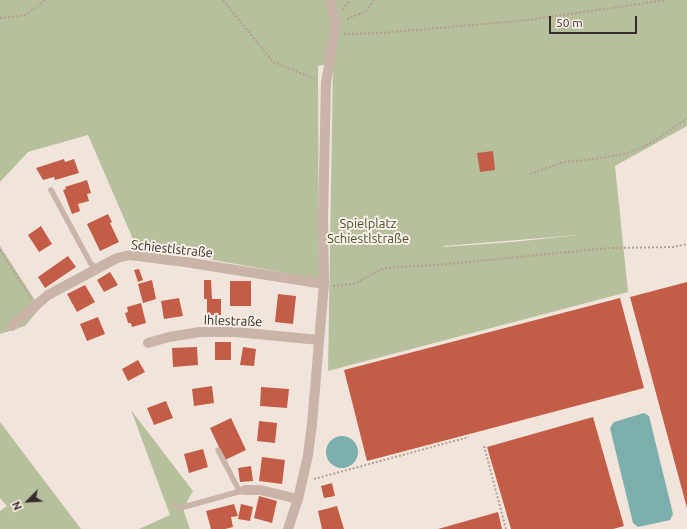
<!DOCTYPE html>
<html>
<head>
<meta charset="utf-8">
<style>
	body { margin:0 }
	#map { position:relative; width:687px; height:529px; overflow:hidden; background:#f1e5db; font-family:Ubuntu,sans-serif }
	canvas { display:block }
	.north { position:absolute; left:8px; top:481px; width:40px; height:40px; -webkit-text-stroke:3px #f9f0e8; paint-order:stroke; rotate:246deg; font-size:11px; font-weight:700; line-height:16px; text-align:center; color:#362b28 }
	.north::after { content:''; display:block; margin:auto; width:14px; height:18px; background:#362b28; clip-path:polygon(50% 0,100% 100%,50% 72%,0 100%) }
	.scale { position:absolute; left:549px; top:16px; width:88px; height:18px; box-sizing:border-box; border:2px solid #362b28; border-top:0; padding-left:5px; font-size:12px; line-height:14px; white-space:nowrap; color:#362b28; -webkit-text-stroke:3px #f9f0e8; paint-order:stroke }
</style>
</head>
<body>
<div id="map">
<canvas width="687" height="529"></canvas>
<div class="north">N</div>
<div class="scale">50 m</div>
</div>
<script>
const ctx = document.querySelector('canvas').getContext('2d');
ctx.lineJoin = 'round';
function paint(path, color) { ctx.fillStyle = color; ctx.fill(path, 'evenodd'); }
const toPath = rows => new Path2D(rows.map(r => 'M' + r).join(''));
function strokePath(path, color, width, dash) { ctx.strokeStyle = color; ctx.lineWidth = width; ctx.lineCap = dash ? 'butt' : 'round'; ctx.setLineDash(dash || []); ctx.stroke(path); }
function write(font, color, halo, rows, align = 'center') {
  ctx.font = font + ' Ubuntu,sans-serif'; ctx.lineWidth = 4; ctx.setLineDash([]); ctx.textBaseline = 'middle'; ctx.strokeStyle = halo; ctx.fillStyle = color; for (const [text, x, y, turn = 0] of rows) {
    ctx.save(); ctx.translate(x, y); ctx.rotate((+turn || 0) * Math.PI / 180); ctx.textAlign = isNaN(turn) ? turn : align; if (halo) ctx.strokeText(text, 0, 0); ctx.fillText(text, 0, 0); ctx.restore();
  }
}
const green = toPath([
	[0,0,687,0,687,126,615,166,628,292,328,371,333,63,318,66,319,279,136,246,88,135,28,152,0,182],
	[578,235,513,242,443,247,444,246],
	[0,246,40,308,25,326,0,334],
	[131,410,193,491,183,509,190,529,139,529,170,515],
	[0,422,81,529,0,529,0,511,7,506,0,498]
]);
const water = toPath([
	[644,413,649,416,673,514,670,520,638,527,633,523,610,428,614,422],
	'326 452a16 16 0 1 1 32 0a16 16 0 1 1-32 0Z'
]);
const building = toPath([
	[493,151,495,170,480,172,477,153],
	[64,159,65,162,74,159,79,173,55,180,54,177,43,180,36,168],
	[87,180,91,193,87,194,89,201,78,204,80,211,72,214,63,190,66,189,65,187],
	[108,214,112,222,110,223,119,242,100,251,87,224],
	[41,226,52,244,39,252,28,235],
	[68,256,76,267,45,288,38,277],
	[139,269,143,280,138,282,134,270],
	[110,272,118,285,104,292,97,280],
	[152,280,156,299,143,303,138,284],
	[204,280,211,280,212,299,221,299,221,315,207,315,207,299,204,299],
	[230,281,251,281,251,306,230,306],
	[687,282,687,508,630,297],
	[85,285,95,302,77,312,67,294],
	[278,294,296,296,293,324,275,322],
	[179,298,183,316,164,319,161,301],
	[620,298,644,388,367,461,344,370],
	[141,303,146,323,132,327,131,323,128,323,125,313,128,312,127,307],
	[98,317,105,334,87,341,80,324],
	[215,342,231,342,231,360,215,360],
	[197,347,198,365,173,367,172,348],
	[243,347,256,349,254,366,240,365],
	[138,360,145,372,128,381,122,369],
	[212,386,214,403,194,406,192,389],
	[261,387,289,389,287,408,260,406],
	[166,401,173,418,154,425,147,408],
	[593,417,624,526,613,529,511,529,487,447],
	[231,418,246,450,225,460,210,428],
	[259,421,277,423,275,443,257,441],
	[203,449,208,467,189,473,184,454],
	[262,457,285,460,282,484,259,481],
	[251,466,253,481,240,482,238,468],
	[332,483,335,496,324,498,321,486],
	[259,496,277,501,272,523,254,518],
	[234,504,238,516,231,517,233,527,225,529,211,529,206,511],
	[241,504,253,507,250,521,238,519],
	[337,506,344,529,322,529,318,511],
	[498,512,502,529,438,529]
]);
const path = toPath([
	[223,0,273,62,315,79],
	[343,10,349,0],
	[0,18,26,15,45,0],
	[347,19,366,11,374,0],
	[344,34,381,33,528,20,667,0],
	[530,174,564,162,595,159,629,153,649,144,687,119],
	[0,250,31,298],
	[333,286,354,284,384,268,437,265,609,248,673,247,687,244],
	[484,446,506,529],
	[314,479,469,437]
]);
const service = toPath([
	[51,190,91,264,97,268],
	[218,450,240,492],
	[173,505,180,508,245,490]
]);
const minor = toPath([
	[12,326,48,295,117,258,130,255,185,262,324,284],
	[148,343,169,337,200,332,236,332,319,340],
	[245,490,260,490,298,499],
	[288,529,298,499,308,455,312,424,324,284,323,220,326,83,336,23,330,0]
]);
const parkNames = [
	["Spielplatz",368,224],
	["Schiestlstraße",368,239]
];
const streetNames = [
	["Schiestlstraße",172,249,6],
	["Ihlestraße",233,321,2]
];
paint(green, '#b6c09c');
paint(water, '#7baeac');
paint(building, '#c35d47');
strokePath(path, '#b59e92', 2, [2, 2]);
strokePath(service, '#c9b4a7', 5.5);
strokePath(minor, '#c9b4a7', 10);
write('13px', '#48532c', '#f9f0e8', parkNames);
write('13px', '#362b28', '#f9f0e8', streetNames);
</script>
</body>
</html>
